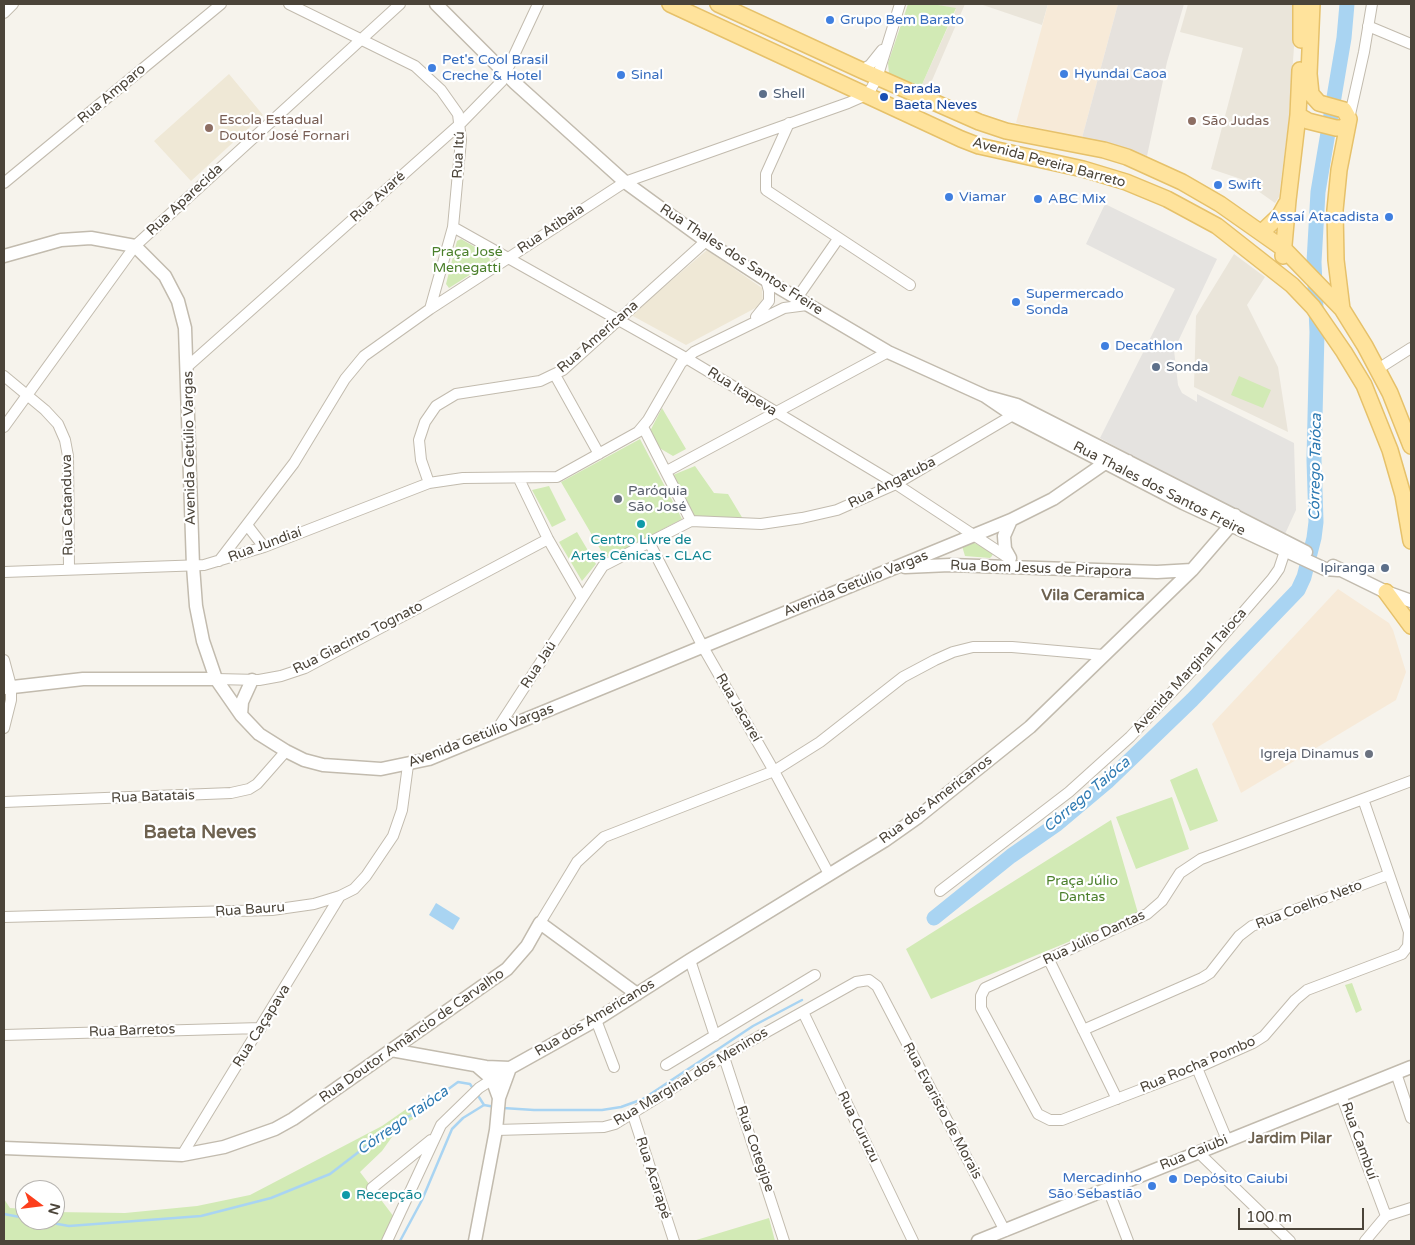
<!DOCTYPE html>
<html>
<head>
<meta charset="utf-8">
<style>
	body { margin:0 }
	#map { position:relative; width:1415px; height:1245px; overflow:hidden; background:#f6f3ec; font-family:"Varela Round",sans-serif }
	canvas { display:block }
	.frame { position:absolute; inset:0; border:5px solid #4b4439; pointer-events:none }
	.north { position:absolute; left:15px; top:1180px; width:50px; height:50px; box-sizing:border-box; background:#fff; border:1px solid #b7b4b0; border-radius:50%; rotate:105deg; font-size:14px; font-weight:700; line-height:20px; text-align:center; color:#4b4439 }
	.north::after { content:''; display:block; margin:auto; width:18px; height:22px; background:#fc3f1d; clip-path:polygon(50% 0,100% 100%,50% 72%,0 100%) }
	.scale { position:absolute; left:1238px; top:1208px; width:126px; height:22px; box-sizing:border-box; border:2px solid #4b4439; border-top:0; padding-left:6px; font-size:15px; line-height:18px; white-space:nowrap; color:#4b4439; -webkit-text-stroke:4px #fff; paint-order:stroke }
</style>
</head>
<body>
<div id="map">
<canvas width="1415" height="1245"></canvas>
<div class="frame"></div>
<div class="north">N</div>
<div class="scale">100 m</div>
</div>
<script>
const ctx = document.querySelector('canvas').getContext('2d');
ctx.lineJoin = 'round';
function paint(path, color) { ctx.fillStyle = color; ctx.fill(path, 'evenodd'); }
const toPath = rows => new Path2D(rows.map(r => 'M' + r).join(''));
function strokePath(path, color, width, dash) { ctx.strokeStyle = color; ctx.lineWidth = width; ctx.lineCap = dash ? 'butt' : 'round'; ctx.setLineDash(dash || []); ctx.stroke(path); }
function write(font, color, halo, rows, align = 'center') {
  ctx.font = font + ' "Varela Round",sans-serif'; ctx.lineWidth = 4.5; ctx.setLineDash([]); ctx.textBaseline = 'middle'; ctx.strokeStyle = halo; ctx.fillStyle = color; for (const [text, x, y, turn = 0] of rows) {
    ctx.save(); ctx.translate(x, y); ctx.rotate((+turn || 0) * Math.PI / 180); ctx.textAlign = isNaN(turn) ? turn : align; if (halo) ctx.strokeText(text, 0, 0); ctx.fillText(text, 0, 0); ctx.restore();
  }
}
const residential = toPath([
	[932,4,965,4,927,92,920,89,956,9],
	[980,4,1048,4,1042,25],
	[1188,4,1297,4,1289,118,1279,197,1275,203,1241,179,1211,169,1243,48,1180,32],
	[1234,254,1265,277,1247,305,1278,367,1288,432,1194,387,1196,316]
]);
const commercial = toPath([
	[1048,4,1118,4,1082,138,1016,123],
	[1338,589,1389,623,1393,630,1406,672,1396,700,1241,793,1212,724]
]);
const industrial = toPath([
	[1118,4,1184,4,1167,62,1147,156,1082,138]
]);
const education = toPath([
	[229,74,263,115,191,181,154,141],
	[707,250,762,288,763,304,686,345,631,315]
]);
const green = toPath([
	[908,4,932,4,956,8,920,89,894,79,889,74,888,63],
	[461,239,489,255,490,262,449,288,446,284,457,241],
	[1239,376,1271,390,1263,408,1231,395],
	[662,408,686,449,673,456,656,446,649,433],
	[640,439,682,519,606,559,561,482],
	[695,466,714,493,728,494,743,519,693,516,673,475],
	[549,486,566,520,552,527,532,490],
	[577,532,596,564,582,581,559,542],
	[971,541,993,553,992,556,990,558,965,556,962,546],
	[1197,768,1218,821,1190,831,1170,780],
	[1172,797,1189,849,1136,869,1116,817],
	[1111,820,1138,913,931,999,906,949],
	[1352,983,1362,1010,1356,1013,1345,985],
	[412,1105,420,1115,399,1127,382,1151,360,1172,394,1217,383,1241,4,1241,4,1199,10,1208,25,1209,25,1220,55,1220,55,1212,125,1213,197,1206,250,1195,382,1126],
	[769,1218,775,1241,693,1241]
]);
const parking = toPath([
	[1105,204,1217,259,1174,350,1178,385,1182,393,1197,402,1197,394,1294,443,1296,510,1285,534,1199,493,1100,438,1175,289,1086,244]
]);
const water = toPath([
	[436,903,460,918,453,930,429,915]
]);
const stream = toPath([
	[477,1094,484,1105],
	[484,1105,495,1107],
	[503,1108,534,1110,602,1110,621,1107,643,1099,753,1026,802,1000],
	[4,1214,25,1218],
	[35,1220,69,1226,201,1216,271,1198,330,1174,399,1121,414,1114,458,1082,470,1084,474,1090],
	[400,1241,422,1200,452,1129,463,1118,484,1105]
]);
const river = toPath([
	[934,918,1011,856,1057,824,1107,782,1192,700,1298,590,1304,577,1314,538,1316,522,1314,460,1317,332,1314,262,1318,192,1344,38,1347,4]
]);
const minor = toPath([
	[289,4,415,66,441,90,458,114,461,140,453,227,430,309],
	[4,13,13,4],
	[1368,26,1411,44],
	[861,70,870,65,882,50],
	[1349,119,1364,52,1372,4],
	[789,123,766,174,766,190,910,285],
	[4,183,221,4],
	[453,227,686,358,896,484,1010,559],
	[797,298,838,239],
	[756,317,769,301,769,291,766,280],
	[188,366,460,124,502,81,538,4],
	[1378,369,1411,348],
	[555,375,599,454],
	[4,376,45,410,58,424,65,440,68,456,69,569],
	[4,427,135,246,400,4],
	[643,427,691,521],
	[667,471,888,352],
	[519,479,548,539,582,598],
	[429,483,421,460,419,440,425,422,436,406,456,394,540,381,563,370,706,241],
	[691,521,761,524,802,518,837,510,896,484,1013,415,1016,410],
	[247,525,264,547],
	[649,542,703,647,774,771,829,874],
	[219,561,294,463,345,379,364,356,430,309,625,182,848,103,864,96,871,89,877,78,900,4],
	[4,572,204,565,264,547,429,483,463,478,557,477,638,432,648,420,681,363,694,352,784,308,807,305],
	[4,660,11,686,11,700,4,728],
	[216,679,259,680,281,676,305,668,548,539],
	[496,731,603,566,691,521],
	[1363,799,1409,932,1408,946,1402,954,1307,990,1295,1000,1264,1036,1253,1043,1197,1068,1062,1120,1050,1120,1038,1114,981,1008,981,996,985,988,1147,914,1162,901,1180,873,1201,859,1363,799,1411,781],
	[4,802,231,793,249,789,257,784,286,751],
	[940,891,1069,792,1130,737,1201,661,1272,579,1279,569,1285,551],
	[4,917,272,910,314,904,340,896,354,889,366,876,393,836,402,810,408,765],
	[540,923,577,862,604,837,774,771,820,742,903,677,935,660,953,652,973,647,1012,647,1103,655],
	[690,960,715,1036],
	[1049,960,1117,1099],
	[803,1012,913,1241],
	[596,1020,614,1067],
	[1083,1030,1202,978,1210,973,1239,936,1252,926,1388,875],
	[4,1035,261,1028],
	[724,1057,784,1241],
	[666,1065,815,975],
	[1197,1068,1227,1140],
	[1396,1073,1411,1118],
	[1341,1095,1386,1216],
	[633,1115,674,1241],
	[496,1130,604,1127,615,1124,731,1052,856,982,869,980,877,986,1005,1231],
	[1198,1152,1290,1241],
	[182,1155,340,896],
	[372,1188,431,1140],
	[1108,1189,1128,1241],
	[387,1241,441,1125,479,1088,510,1068],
	[1365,1241,1386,1216,1411,1208]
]);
const tertiary = toPath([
	[436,4,515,83,625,182,706,241,766,280,888,352,985,396,1013,415,1183,503,1325,569,1338,570],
	[4,256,61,240,91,238,135,246,165,276,178,301,185,328,193,566,196,606,203,641,216,679,241,715,259,734,286,751,304,760,323,765,381,769,429,759,1011,520,1053,499,1105,463,1128,461],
	[988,397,1017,405,1306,552],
	[1010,558,1005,549,1004,536,1011,520],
	[1333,566,1386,592,1411,601],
	[905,567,950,565,1157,572,1192,570],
	[4,688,83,679,216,679],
	[241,715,242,702,252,680],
	[391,1050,486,1067,510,1068,596,1020,690,960,884,841,918,817,1030,727,1192,570,1230,526,1235,515],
	[477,1066,492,1079,499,1098],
	[4,1148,182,1155,224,1147,275,1129,293,1119,507,969,527,946,540,923,637,994],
	[475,1241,496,1130,499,1098,510,1068],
	[978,1241,1411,1067]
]);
const primary = toPath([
	[670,4,961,139,979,146,1083,169,1126,182,1167,199,1217,226,1292,285,1313,307,1344,352,1364,385,1390,450,1403,495,1411,541],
	[718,4,861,70,979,122,1006,131,1104,150,1127,157,1182,182,1220,204,1284,249,1342,309,1365,346,1390,393,1411,446],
	[1312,4,1309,74,1311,94,1319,103,1344,110,1349,119,1339,170,1335,210,1336,260,1342,309],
	[1301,40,1301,4],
	[1298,115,1308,121,1336,128,1342,128,1348,124],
	[1262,232,1280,215,1286,204],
	[1283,256,1288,200,1298,115,1300,70],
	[1386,592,1411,626]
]);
const markers = [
	[830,20,5,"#3f7fe0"],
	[432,68,5,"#3f7fe0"],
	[1064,74,5,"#3f7fe0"],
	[621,75,5,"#3f7fe0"],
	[763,94,5,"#5c6f8a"],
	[884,97,5,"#1a4fb4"],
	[1192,121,5,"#8d6e63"],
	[209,128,5,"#8d6e63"],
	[1218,185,5,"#3f7fe0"],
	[949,197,5,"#3f7fe0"],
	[1038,199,5,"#3f7fe0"],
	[1389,217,5,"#3f7fe0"],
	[1016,302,5,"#3f7fe0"],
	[1105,346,5,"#3f7fe0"],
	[1156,367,5,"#5c6f8a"],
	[618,499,5,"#6b7280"],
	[641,524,5,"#0f9aa8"],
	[1385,568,5,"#5c6f8a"],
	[1369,754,5,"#6b7280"],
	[1173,1179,5,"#3f7fe0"],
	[1152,1186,5,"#3f7fe0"],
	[346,1195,5,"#0f9aa8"]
];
const shopNames = [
	["Grupo Bem Barato",840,20],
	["Pet's Cool Brasil",442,60],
	["Creche & Hotel",442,76],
	["Hyundai Caoa",1074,74],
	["Sinal",631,75],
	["Swift",1228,185],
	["Viamar",959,197],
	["ABC Mix",1048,199],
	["Assaí Atacadista",1379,217,"right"],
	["Supermercado",1026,294],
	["Sonda",1026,310],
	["Decathlon",1115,346],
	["Mercadinho",1142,1178,"right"],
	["São Sebastião",1142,1194,"right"],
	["Depósito Caiubi",1183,1179]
];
const transitNames = [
	["Parada",894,89],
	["Baeta Neves",894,105]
];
const streetNames = [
	["Rua Amparo",112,94,-40],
	["Rua Itú",459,155,-87],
	["Avenida Pereira Barreto",1049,163,15],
	["Rua Avaré",378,197,-42],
	["Rua Aparecida",185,200,-43],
	["Rua Atibaia",551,229,-34],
	["Rua Thales dos Santos Freire",741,260,33],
	["Rua Americana",598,337,-41],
	["Rua Itapeva",742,392,32],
	["Avenida Getúlio Vargas",190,448,-91],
	["Rua Angatuba",892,483,-27],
	["Rua Thales dos Santos Freire",1159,489,27],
	["Rua Catanduva",68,505,-91],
	["Rua Jundiaí",265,545,-20],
	["Rua Bom Jesus de Pirapora",1041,569,2],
	["Avenida Getúlio Vargas",856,584,-22],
	["Rua Giacinto Tognato",358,638,-27],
	["Rua Jaú",539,665,-57],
	["Avenida Marginal Taioca",1190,671,-48],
	["Rua Jacareí",738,708,60],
	["Avenida Getúlio Vargas",481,736,-21],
	["Rua Batatais",153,797,-2],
	["Rua dos Americanos",936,800,-37],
	["Rua Coelho Neto",1309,905,-21],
	["Rua Bauru",250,910,-4],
	["Rua Júlio Dantas",1094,938,-25],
	["Rua dos Americanos",595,1018,-31],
	["Rua Caçapava",262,1026,-58],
	["Rua Barretos",132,1031,-2],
	["Rua Doutor Amâncio de Carvalho",412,1036,-35],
	["Rua Rocha Pombo",1198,1065,-23],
	["Rua Marginal dos Meninos",691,1077,-31],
	["Rua Evaristo de Morais",942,1111,62],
	["Rua Curuzu",858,1127,64],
	["Rua Cambuí",1359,1141,70],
	["Rua Cotegipe",755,1149,71],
	["Rua Caiubi",1194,1153,-22],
	["Rua Acarapé",653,1178,72]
];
const serviceNames = [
	["Shell",773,94],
	["Sonda",1166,367],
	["Ipiranga",1375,568,"right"]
];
const educationNames = [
	["Escola Estadual",219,120],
	["Doutor José Fornari",219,136],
	["São Judas",1202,121]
];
const parkNames = [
	["Praça José",467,252],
	["Menegatti",467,268],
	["Praça Júlio",1082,881],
	["Dantas",1082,897]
];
const worshipNames = [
	["Paróquia",628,491],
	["São José",628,507],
	["Igreja Dinamus",1359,754,"right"]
];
const cultureNames = [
	["Centro Livre de",641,540],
	["Artes Cênicas - CLAC",641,556],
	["Recepção",356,1195,"left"]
];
const waterNames = [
	["Córrego Taióca",1316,467,-89],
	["Córrego Taióca",1087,795,-40],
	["Córrego Taióca",403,1121,-35]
];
const neighbourhoodNames = [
	["Jardim Pilar",1290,1139]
];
const quarterNames = [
	["Vila Ceramica",1093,596]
];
const districtNames = [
	["Baeta Neves",200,833]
];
paint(residential, '#eae5da');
paint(commercial, '#f7ead8');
paint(industrial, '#e6e2dd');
paint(education, '#efe8d6');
paint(green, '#d2eab5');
paint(parking, '#e5e3e0');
paint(water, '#a9d4f2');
strokePath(stream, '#a9d4f2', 2.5);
strokePath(river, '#a9d4f2', 15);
strokePath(minor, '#c2bbae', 12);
strokePath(tertiary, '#c2bbae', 15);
strokePath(primary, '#e6c16a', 18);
strokePath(minor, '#fff', 10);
strokePath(tertiary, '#fff', 12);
strokePath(primary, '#ffe39c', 15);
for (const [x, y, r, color] of markers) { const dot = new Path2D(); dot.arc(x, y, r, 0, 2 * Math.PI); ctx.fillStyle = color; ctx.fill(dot); strokePath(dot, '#fff', 2); }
write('14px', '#366cbe', '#fff', shopNames, 'left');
write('14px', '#164399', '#fff', transitNames, 'left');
write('14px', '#4b4439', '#fff', streetNames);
write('14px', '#4e5e75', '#fff', serviceNames, 'left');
write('14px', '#785e54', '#fff', educationNames, 'left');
write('14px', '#4a7f2a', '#fff', parkNames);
write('14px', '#5b616d', '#fff', worshipNames, 'left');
write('14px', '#0d838f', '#fff', cultureNames);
write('italic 15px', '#2e7ab2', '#fff', waterNames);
write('bold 15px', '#6e6250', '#fff', neighbourhoodNames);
write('bold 16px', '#6e6250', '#fff', quarterNames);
write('bold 19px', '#6e6250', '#fff', districtNames);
</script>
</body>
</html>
